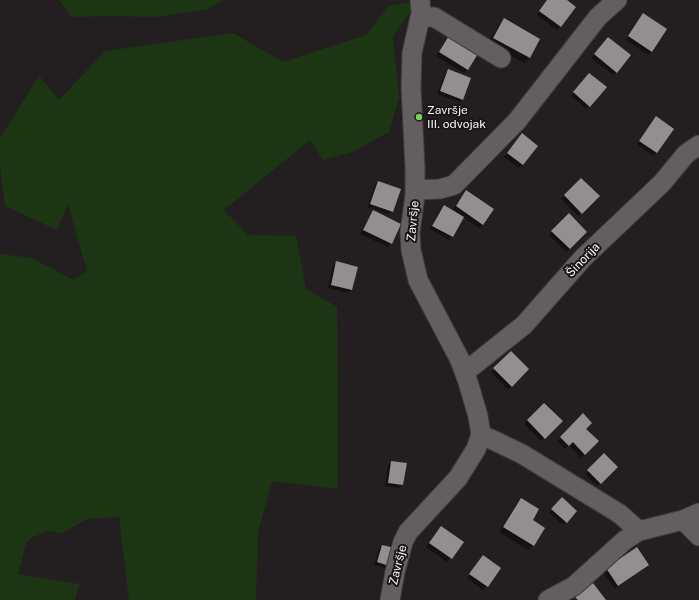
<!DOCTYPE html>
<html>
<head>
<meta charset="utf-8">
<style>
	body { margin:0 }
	canvas { display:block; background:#231f21 }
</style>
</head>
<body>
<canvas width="699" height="600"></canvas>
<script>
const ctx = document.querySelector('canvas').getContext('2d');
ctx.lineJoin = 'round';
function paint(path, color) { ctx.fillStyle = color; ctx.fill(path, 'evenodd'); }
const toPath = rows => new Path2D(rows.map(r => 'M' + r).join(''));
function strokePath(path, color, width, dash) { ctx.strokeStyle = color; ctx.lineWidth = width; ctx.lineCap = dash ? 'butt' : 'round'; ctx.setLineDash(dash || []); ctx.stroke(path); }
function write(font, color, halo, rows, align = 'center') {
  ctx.font = font + ' "Public Sans",sans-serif'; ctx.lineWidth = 4; ctx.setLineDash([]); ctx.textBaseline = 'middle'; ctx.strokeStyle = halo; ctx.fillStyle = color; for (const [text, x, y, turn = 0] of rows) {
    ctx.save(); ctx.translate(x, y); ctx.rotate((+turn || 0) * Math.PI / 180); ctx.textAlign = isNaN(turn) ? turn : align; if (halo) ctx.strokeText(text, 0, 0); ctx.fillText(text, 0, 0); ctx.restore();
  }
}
const green = toPath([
	[59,0,223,0,208,9,156,17,108,16,71,17],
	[418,1,393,36,399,97,389,132,352,152,323,160,310,140,224,210,248,235,296,236,306,289,337,307,338,489,272,481,258,533,256,600,129,600,119,517,87,519,63,533,48,531,31,538,26,544,18,574,79,584,75,600,0,600,0,254,32,258,73,280,87,271,68,204,57,230,5,206,0,167,0,138,39,76,59,100,105,51,233,33,283,62,366,35,388,6]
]);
const shadow = toPath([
	[548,0,566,0,575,7,557,30,537,15],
	[640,18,652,51,648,55,626,40],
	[504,20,539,39,529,58,524,63,488,43,499,25],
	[450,35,467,69,464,73,436,56],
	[605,41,616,72,613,75,591,58],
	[448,70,463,99,459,102,437,94,445,74],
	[586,77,589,106,586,109,571,96],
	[653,121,656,153,653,156,637,144],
	[519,138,537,146,519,168,504,157],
	[581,179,598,196,578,216,561,199],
	[378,182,392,211,389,214,367,207,375,185],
	[463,195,492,210,482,224,479,228,463,217,452,236,449,240,430,229,440,210,444,206,456,213,457,212,453,209],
	[373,212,391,244,388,247,360,234,370,215],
	[569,214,586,232,566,252,549,235],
	[337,262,351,290,348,293,328,288,333,266],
	[511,352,528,369,508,390,491,372],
	[544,404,562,421,541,441,524,424],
	[583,415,585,429,598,441,581,458,569,445,565,449,557,441],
	[604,455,616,467,597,486,585,474],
	[391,462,406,464,402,485,399,488,385,486,388,465],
	[521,499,531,521,533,545,528,550,499,532,516,504],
	[559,502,576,511,563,525,549,513],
	[441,527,462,543,447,562,426,547],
	[382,546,389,565,385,568,374,565,379,549],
	[483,556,500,568,483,590,467,578],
	[648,565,615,589,603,572,606,569]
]);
const building = toPath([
	[547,0,567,0,576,7,561,27,539,11],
	[643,13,667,29,652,52,628,36],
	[504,18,540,39,530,58,493,38],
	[450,34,479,52,468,70,439,52],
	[608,37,631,55,617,73,594,54],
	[448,69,471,78,463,100,440,91],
	[589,73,607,87,590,107,573,92],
	[656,116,674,129,657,153,639,141],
	[522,133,538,146,523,165,507,153],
	[581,178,600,196,582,214,564,195],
	[378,181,401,189,393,212,370,204],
	[466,190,494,209,483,225,456,206],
	[444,205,464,217,453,237,432,226],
	[373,210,401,224,392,244,363,230],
	[569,213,587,232,570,249,551,231],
	[336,261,358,267,352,290,331,285],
	[511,351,529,369,512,387,493,368],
	[544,403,563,421,545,439,527,420],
	[583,413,592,423,586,429,599,441,585,455,573,442,569,446,560,437],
	[604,453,618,467,601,484,587,470],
	[391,461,407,463,403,485,388,483],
	[562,497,577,511,567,523,551,509],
	[521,498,539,509,533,520,545,528,534,546,503,527],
	[441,526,464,542,452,559,429,543],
	[382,545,395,548,389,566,377,562],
	[637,547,649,565,618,586,606,568],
	[483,555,501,568,488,587,469,574],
	[593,583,606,600,578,600,575,597]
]);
const minor = toPath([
	[420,17,434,17,501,58],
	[415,190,440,189,454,185,517,121,598,17,617,0],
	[465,372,524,325,583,258,662,183,686,154,699,145],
	[481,435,495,441,522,454,620,514,639,531],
	[683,520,699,536],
	[390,600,395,572,403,542,408,532,458,478,476,449,481,435,478,416,468,382,460,360,418,280,411,250,410,232,415,195,415,168,411,87,412,53,421,13,420,0],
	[548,600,574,586,625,540,639,531,683,520,699,513]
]);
const markers = [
	[419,117,4,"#7bd155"]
];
const poiNames = [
	["Završje",427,110],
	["III. odvojak",427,124]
];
const streetNames = [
	["Završje",413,221,-85],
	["Šinorija",583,260,-46],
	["Završje",398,565,-76]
];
paint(green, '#1c3512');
paint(shadow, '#0007');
paint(building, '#938e90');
strokePath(minor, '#403d3e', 21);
strokePath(minor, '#635e60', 19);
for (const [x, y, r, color] of markers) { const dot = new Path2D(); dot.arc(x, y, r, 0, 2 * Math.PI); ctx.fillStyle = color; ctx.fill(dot); strokePath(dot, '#1a1618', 1.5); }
write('12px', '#f7f4f5', '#1a1618', poiNames, 'left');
write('12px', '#f7f4f5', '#1a1618', streetNames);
</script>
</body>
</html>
